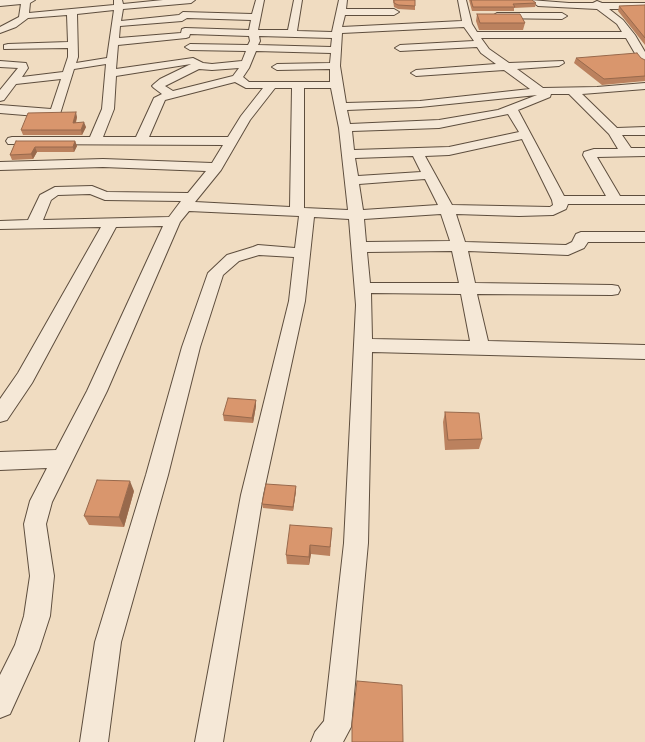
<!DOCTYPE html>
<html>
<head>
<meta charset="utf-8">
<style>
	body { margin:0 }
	canvas { display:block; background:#f0dcc1 }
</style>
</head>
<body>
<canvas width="645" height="742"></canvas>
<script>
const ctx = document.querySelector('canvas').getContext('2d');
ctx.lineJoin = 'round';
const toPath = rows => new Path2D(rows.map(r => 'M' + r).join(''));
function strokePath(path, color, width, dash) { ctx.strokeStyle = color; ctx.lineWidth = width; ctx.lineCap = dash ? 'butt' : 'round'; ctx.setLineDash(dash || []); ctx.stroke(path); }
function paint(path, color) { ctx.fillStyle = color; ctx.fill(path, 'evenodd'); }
const street = toPath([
	[0,0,35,0,30,3,29,13,114,5,114,0,122,0,123,4,163,0,195,0,191,3,123,9,121,21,179,15,183,12,252,14,256,0,264,0,258,30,288,30,294,0,302,0,297,31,332,32,339,0,347,0,346,9,394,9,399,12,394,15,345,15,342,27,462,21,458,0,466,0,472,24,477,32,622,32,617,24,597,9,538,6,530,0,569,3,593,3,597,1,602,3,645,3,645,9,609,9,623,20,635,35,645,52,645,65,640,62,626,38,481,38,489,49,509,63,563,61,564,63,559,66,517,69,543,88,597,87,645,83,645,89,582,94,617,128,645,127,645,135,622,135,631,148,645,148,645,156,597,157,620,196,645,196,645,204,568,204,566,209,553,215,519,216,456,214,465,242,566,245,572,242,576,234,581,232,645,232,645,242,588,242,584,248,568,255,468,251,475,283,612,285,618,286,620,290,618,294,612,295,477,294,488,341,645,345,645,359,372,352,368,543,351,727,343,742,311,742,315,732,324,721,344,543,356,305,349,219,314,217,305,301,263,495,223,742,195,742,241,495,289,301,294,257,259,255,239,261,223,275,200,347,168,475,121,642,108,742,80,742,95,642,146,475,182,347,208,273,227,255,253,247,258,245,295,248,299,216,189,211,180,222,107,391,52,502,46,524,54,576,50,616,39,650,10,714,0,718,0,675,15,645,24,616,30,576,24,524,30,501,47,468,0,470,0,452,56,450,87,391,163,226,116,227,32,383,7,420,0,422,0,399,18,373,101,227,0,229,0,221,28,220,40,195,55,187,92,186,107,192,188,193,206,171,103,167,0,170,0,162,103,159,212,163,223,145,8,144,6,141,8,138,12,137,90,137,102,109,106,64,74,69,60,114,49,117,0,113,0,105,51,109,61,79,16,84,4,100,0,101,0,90,18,68,0,67,0,61,26,63,28,68,22,77,63,72,68,57,68,48,4,49,4,45,8,44,68,42,67,15,28,18,16,27,0,33,0,27,19,17,21,4,0,6,0,0],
	[114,10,107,58,76,63,78,57,77,14,114,10],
	[187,18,251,20,249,30,185,28,182,29,181,33,119,38,120,26,182,21,187,18],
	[464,27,474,41,400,45,395,48,400,51,477,47,481,53,496,64,416,70,411,73,416,76,504,70,530,89,420,101,346,103,340,66,342,33,464,27],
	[190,34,249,36,250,41,248,45,190,44,185,47,190,50,246,51,242,61,212,64,203,63,193,58,116,69,118,45,186,38,189,37,190,34],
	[259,36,332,38,331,47,258,45,260,41,259,36],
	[256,51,331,53,330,63,277,64,272,67,277,70,330,69,330,82,249,82,243,77,249,68,256,51],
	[191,64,160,79,154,84,152,86,154,88,162,94,154,98,136,137,103,137,114,109,116,76,191,64],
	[239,68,233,76,173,91,165,86,199,69,212,70,239,68],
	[235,82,246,88,263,88,241,116,228,137,149,137,165,100,235,82],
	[275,88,292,88,290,207,195,202,221,170,250,120,275,88],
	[304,88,331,88,339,128,348,210,304,208,304,88],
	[551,94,569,94,609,134,618,149,594,149,584,152,583,155,606,196,564,196,518,110,550,97,551,94],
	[537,95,498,110,439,120,350,124,347,110,420,107,537,95],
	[508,114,519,132,449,147,354,150,352,131,439,128,508,114],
	[522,139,552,200,553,205,550,207,452,205,425,156,449,155,522,139],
	[413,156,421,172,358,176,355,158,413,156],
	[425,179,438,205,363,210,359,184,425,179],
	[90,194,105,200,181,201,169,217,43,220,51,200,58,195,90,194],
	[441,214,450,241,366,242,364,219,441,214],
	[452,251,459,283,370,283,367,252,452,251],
	[371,293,461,294,470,341,372,339,371,293],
	[497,13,562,13,567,16,562,19,494,18,492,16,497,13]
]);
const wall = toPath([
	[393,0,415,0,415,10,398,9,394,7],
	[469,0,532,0,536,3,535,7,514,8,514,11,472,11],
	[645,5,645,45,618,11,619,6],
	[477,14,525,23,523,30,479,30,476,21],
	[576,58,645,60,645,81,602,85,574,63],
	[77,117,76,123,86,127,82,135,23,135,21,130],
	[16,141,75,141,77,146,74,152,37,152,33,159,12,160,10,155],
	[256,400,256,406,253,423,224,421,223,415],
	[445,412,482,439,479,449,445,450,443,422],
	[296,486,296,491,293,511,263,508,262,504],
	[134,491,124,527,89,525,84,516],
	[332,528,330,556,311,554,309,565,287,564,286,555]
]);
const shadedWall = toPath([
	[76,112,77,117,74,128,73,123],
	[84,122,86,127,82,135,81,130],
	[75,141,77,146,74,152,73,147],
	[35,147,37,152,33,159,31,154],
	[256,400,256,406,253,423,252,418],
	[130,481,134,491,124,527,119,517],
	[296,486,296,491,293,511,293,507],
	[310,545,311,554,309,565,309,557]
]);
const building = toPath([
	[394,0,415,0,415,6,398,5,394,3,394,0],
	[471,0,532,0,536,3,513,4,515,7,473,7,471,0],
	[645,5,645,38,619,6,645,5],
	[477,14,520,14,525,23,480,23,477,14],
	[637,53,641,58,645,60,645,76,604,79,576,58,637,53],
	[76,112,73,123,84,122,81,130,21,130,28,113,76,112],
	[16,141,75,141,73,147,35,147,31,154,10,155,16,141],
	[228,398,256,400,252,418,223,415,228,398],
	[445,412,479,413,482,439,448,440,445,412],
	[97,480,130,481,119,517,84,516,97,480],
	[266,484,296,486,293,507,262,504,266,484],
	[290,525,332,528,330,547,310,545,309,557,286,555,290,525],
	[357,681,402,685,403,742,352,742,352,724,357,681]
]);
strokePath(street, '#5e4e3e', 2);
paint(street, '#f5e8d7');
paint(wall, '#bb815e');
paint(shadedWall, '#98694c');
paint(building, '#d9966d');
strokePath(building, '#98694c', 1);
</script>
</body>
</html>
